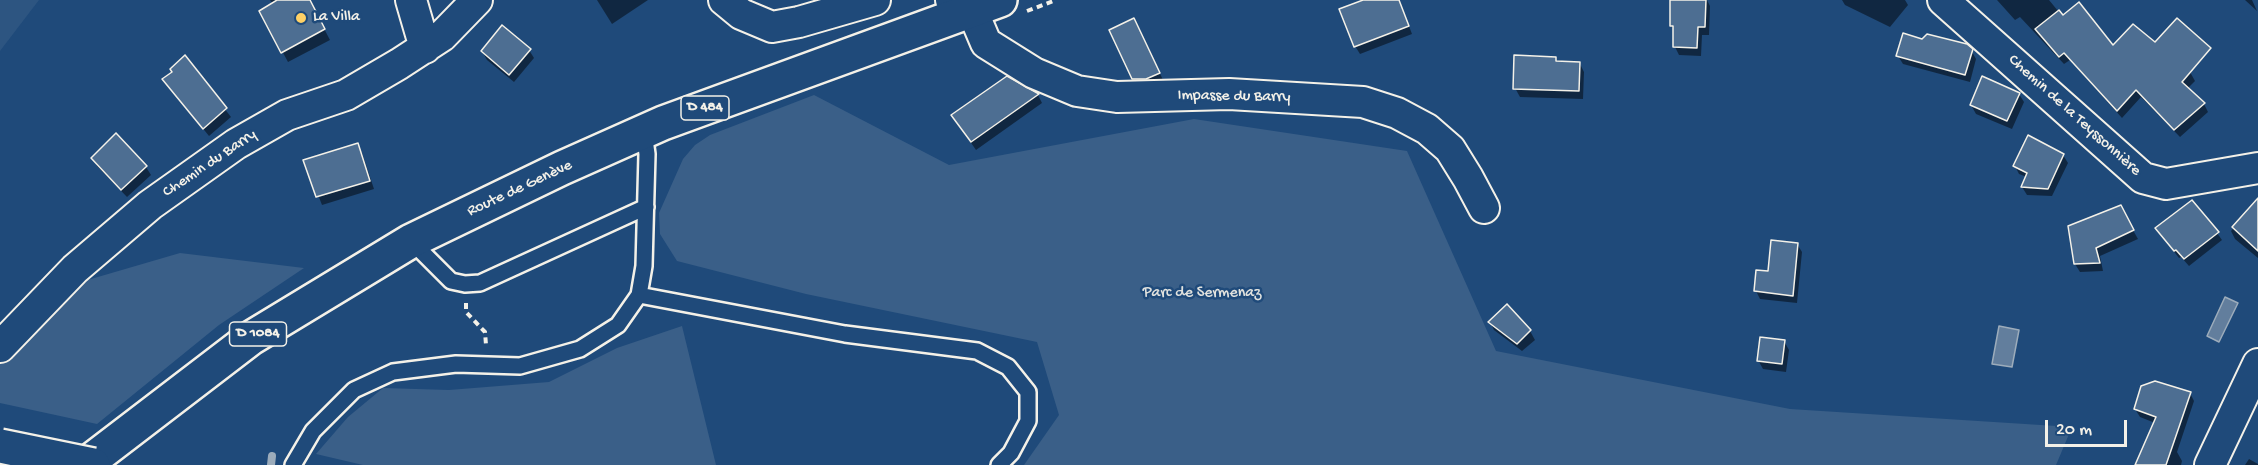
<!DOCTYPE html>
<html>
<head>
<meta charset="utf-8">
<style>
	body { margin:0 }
	#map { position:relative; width:2258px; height:465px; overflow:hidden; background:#1f4a7a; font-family:"Gochi Hand",sans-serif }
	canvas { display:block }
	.scale { position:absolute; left:2045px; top:420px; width:82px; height:27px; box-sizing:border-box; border:3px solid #f4f1e8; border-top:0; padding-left:8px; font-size:18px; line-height:21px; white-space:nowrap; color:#f4f1e8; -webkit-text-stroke:4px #1f4a7a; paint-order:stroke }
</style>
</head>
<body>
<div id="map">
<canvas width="2258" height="465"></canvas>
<div class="scale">20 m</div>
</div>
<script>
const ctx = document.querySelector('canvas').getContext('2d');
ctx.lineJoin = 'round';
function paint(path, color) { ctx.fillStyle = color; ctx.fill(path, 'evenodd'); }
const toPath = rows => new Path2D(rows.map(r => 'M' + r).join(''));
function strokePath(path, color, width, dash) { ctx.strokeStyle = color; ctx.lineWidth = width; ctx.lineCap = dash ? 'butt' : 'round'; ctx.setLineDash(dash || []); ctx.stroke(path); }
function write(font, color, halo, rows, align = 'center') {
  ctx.font = font + ' "Gochi Hand",sans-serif'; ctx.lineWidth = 5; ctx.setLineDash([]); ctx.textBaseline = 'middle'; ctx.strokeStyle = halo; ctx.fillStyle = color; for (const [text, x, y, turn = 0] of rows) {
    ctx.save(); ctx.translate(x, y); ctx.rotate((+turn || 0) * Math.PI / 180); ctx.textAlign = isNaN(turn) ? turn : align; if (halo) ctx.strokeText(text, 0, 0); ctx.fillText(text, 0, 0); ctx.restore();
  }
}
const built = toPath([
	[0,0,39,0,0,51]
]);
const green = toPath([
	[814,95,949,165,1194,119,1407,151,1496,351,1790,409,2072,427,2056,465,1024,465,1059,415,1037,342,806,294,677,261,660,234,659,213,683,159,695,145,710,135],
	[180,253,304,268,219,325,97,424,0,403,0,359,35,319,26,298],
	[682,326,716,465,363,465,316,454,348,417,383,388,449,390,549,382,617,348]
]);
const water = toPath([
	[2225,297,2238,303,2219,342,2207,336,2225,297],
	[1999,326,2019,330,2012,367,1992,364,1999,326]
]);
const shadow = toPath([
	[270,0,309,0,330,40,288,62,261,12,273,4],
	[597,0,648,0,612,24],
	[1367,0,1399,0,1412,34,1360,54,1355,46],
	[1672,0,1707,0,1710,6,1709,35,1702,35,1701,56,1679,55,1675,47,1675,31,1671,26],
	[1842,0,1905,0,1908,5,1890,27,1845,5],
	[1997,0,2049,0,2063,17,2113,48,2190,72,2195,81,2187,89,2204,104,2208,112,2180,137,2141,97,2122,118,2070,60,2064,64,2020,17,2015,20],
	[2245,0,2252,0,2257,11],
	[1138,27,1163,80,1150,86,1138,86,1133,79],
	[1922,40,1971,50,1976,59,1970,82,1903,64,1898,56],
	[529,50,534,58,514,82,487,60,482,51],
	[185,58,231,117,209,136,164,80],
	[1555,58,1558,63,1580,64,1584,72,1583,99,1520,97,1515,88],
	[1007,78,1038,95,1042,103,976,150,958,124],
	[2019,94,2024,102,2012,129,1976,114,1971,105],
	[357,145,362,153,374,189,322,205,305,161],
	[2063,155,2068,163,2052,196,2027,195,2022,187,2027,177,2019,174,2015,166],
	[93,158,146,167,151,175,127,197,97,166],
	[2253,206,2258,211,2258,258,2235,239,2231,231],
	[2120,207,2138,239,2100,256,2103,271,2080,272,2075,264],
	[2217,233,2222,240,2189,266,2181,257,2179,258,2162,236],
	[1797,244,1802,252,1797,303,1760,299,1756,291,1770,272],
	[1507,306,1530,331,1535,340,1522,351,1494,330,1490,322],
	[1784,341,1789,350,1786,372,1763,369,1758,360],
	[2190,393,2194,401,2177,452,2182,461,2181,465,2136,465,2155,423,2140,417,2135,409],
	[2249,459,2258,464,2258,465,2245,465]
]);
const stream = toPath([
	[271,465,272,456]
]);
const building = toPath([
	[277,0,310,0,325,29,281,53,259,11,277,0],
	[1363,0,1399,0,1409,26,1354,47,1339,9,1363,0],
	[1670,0,1706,0,1705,27,1698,27,1697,48,1673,47,1673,26,1670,26,1670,0],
	[2079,2,2113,45,2133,24,2155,42,2177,18,2211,48,2182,82,2205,103,2174,130,2136,90,2117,111,2064,53,2059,57,2035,29,2059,10,2063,15,2079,2],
	[1134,18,1160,73,1146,79,1132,79,1109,30,1134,18],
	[502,25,531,49,509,75,481,51,502,25],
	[1903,33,1922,39,1927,34,1967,44,1973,49,1965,75,1896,56,1903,33],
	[185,55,227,108,203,129,162,79,172,72,170,69,185,55],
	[1514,55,1556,57,1556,61,1580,62,1579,91,1513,89,1514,55],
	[1007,76,1039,94,971,142,951,115,1007,76],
	[1982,76,2020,93,2007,121,1970,105,1982,76],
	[116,133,147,166,121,190,91,158,116,133],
	[2028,135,2064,154,2048,189,2021,187,2027,173,2013,166,2028,135],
	[358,143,370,181,316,197,303,160,358,143],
	[2258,198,2258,251,2232,227,2258,198],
	[2192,200,2219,232,2184,259,2176,250,2174,251,2155,228,2192,200],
	[2121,205,2134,230,2096,248,2100,263,2074,264,2068,226,2121,205],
	[1771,240,1798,243,1793,296,1754,291,1756,270,1768,271,1771,240],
	[1507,304,1531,330,1517,344,1488,322,1507,304],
	[1760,337,1785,340,1782,364,1757,361,1760,337],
	[2155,381,2191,392,2166,465,2135,465,2156,417,2134,409,2141,386,2155,381]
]);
const path = toPath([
	[1027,11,1056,0],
	[466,303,466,312,485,332,486,345]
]);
const lane = toPath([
	[411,241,451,281,465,284,480,283,646,207],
	[639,295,845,334,977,351,1008,367,1028,392,1028,421,1011,453,999,465],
	[293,465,313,431,354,390,393,372,456,364,520,366,580,349,618,325,639,295,644,266,647,154,644,132]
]);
const street = toPath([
	[411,0,425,48],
	[724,0,741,14,772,27,799,22,875,0],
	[951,0,972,10,986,43,1034,73,1077,91,1117,97,1229,94,1363,102,1397,113,1427,129,1450,149,1468,178,1484,208],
	[1943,0,2143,178,2166,184,2258,168],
	[0,347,75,269,150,205,236,144,287,115,346,95,399,64,442,36,477,0],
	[2210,465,2258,364]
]);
const primary = toPath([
	[85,465,251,338,411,241,562,168,663,123,1000,0]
]);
const highwayBridge = toPath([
	[0,446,93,465]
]);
const markers = [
	[301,18,6,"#ffd166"]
];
const shields = [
	[705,108,48],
	[258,334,57]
];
const shieldNames = [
	["D 484",705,108],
	["D 1084",258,334]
];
const poiNames = [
	["La Villa",313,18]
];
const streetNames = [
	["Impasse du Barry",1234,97,1],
	["Chemin de la Teyssonnière",2074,116,42],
	["Chemin du Barry",210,164,-34],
	["Route de Genève",520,189,-25]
];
const parkNames = [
	["Parc de Sermenaz",1202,294]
];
paint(built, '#2d5581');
paint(green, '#3a5f88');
paint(water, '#627e9d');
strokePath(water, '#9cacbb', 1.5);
paint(shadow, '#0007');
strokePath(stream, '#9cacbb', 8);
paint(building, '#4d6e92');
strokePath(building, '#f4f1e8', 1.5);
strokePath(lane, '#f4f1e8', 20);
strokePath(street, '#f4f1e8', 34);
strokePath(primary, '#f4f1e8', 38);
strokePath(path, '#f4f1e8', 4, [6, 4.5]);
strokePath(lane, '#1f4a7a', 15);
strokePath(street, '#1f4a7a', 30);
strokePath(primary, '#1f4a7a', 33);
strokePath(highwayBridge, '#f4f1e8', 38, []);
strokePath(highwayBridge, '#1f4a7a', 33);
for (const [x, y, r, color] of markers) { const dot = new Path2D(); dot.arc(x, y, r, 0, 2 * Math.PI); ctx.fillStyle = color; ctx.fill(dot); strokePath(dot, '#1f4a7a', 2); }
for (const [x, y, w] of shields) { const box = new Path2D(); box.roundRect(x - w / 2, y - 12, w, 24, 4.5); ctx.fillStyle = '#1f4a7a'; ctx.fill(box); strokePath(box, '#f4f1e8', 1.5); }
write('bold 15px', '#f4f1e8', null, shieldNames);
write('16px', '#f4f1e8', '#1f4a7a', poiNames, 'left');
write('16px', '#f4f1e8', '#1f4a7a', streetNames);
write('16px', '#e1e2de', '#1f4a7a', parkNames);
</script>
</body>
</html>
